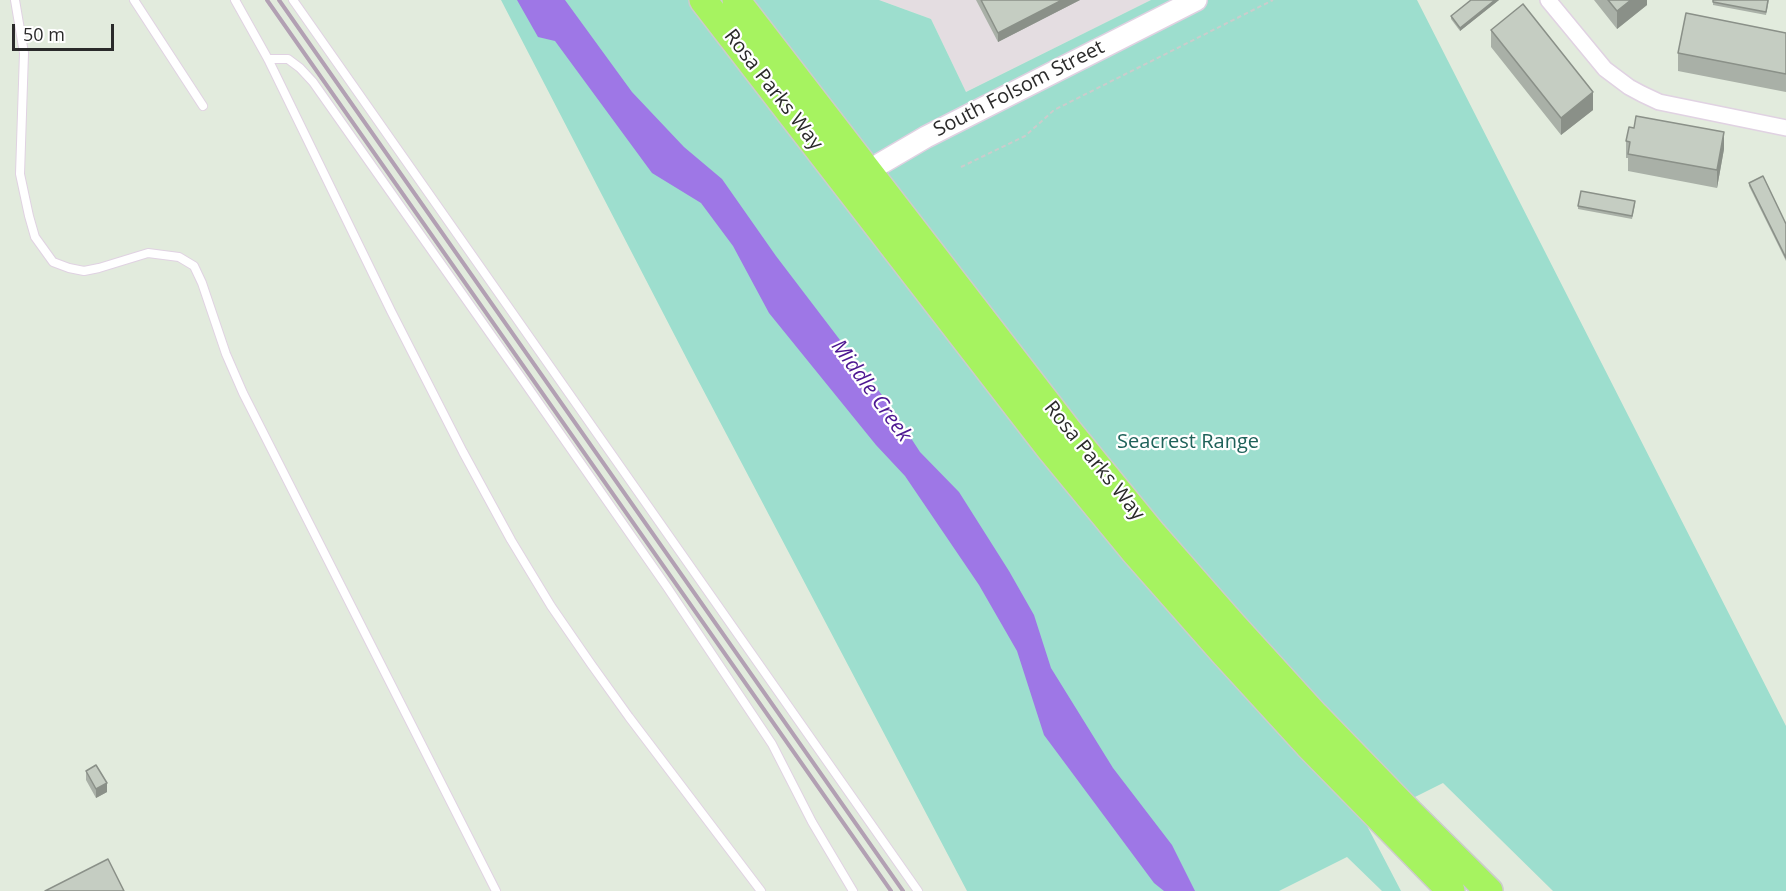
<!DOCTYPE html>
<html>
<head>
<meta charset="utf-8">
<style>
	body { margin:0 }
	#map { position:relative; width:1786px; height:891px; overflow:hidden; background:#e2ebdd; font-family:"Open Sans",sans-serif }
	canvas { display:block }
	.scale { position:absolute; left:12px; top:24px; width:102px; height:27px; box-sizing:border-box; border:3px solid #2a2a2a; border-top:0; padding-left:8px; font-size:18px; line-height:21px; white-space:nowrap; color:#2a2a2a; -webkit-text-stroke:4px #fff; paint-order:stroke }
</style>
</head>
<body>
<div id="map">
<canvas width="1786" height="891"></canvas>
<div class="scale">50 m</div>
</div>
<script>
const ctx = document.querySelector('canvas').getContext('2d');
ctx.lineJoin = 'round';
function paint(path, color) { ctx.fillStyle = color; ctx.fill(path, 'evenodd'); }
const toPath = rows => new Path2D(rows.map(r => 'M' + r).join(''));
function strokePath(path, color, width, dash) { ctx.strokeStyle = color; ctx.lineWidth = width; ctx.lineCap = dash ? 'butt' : 'round'; ctx.setLineDash(dash || []); ctx.stroke(path); }
function write(font, color, halo, rows, align = 'center') {
  ctx.font = font + ' "Open Sans",sans-serif'; ctx.lineWidth = 4.5; ctx.setLineDash([]); ctx.textBaseline = 'middle'; ctx.strokeStyle = halo; ctx.fillStyle = color; for (const [text, x, y, turn = 0] of rows) {
    ctx.save(); ctx.translate(x, y); ctx.rotate((+turn || 0) * Math.PI / 180); ctx.textAlign = isNaN(turn) ? turn : align; if (halo) ctx.strokeText(text, 0, 0); ctx.fillText(text, 0, 0); ctx.restore();
  }
}
const industrial = toPath([
	[879,0,1151,0,966,92,931,19]
]);
const green = toPath([
	[501,0,879,0,931,19,966,92,1151,0,1417,0,1786,726,1786,891,1553,891,1443,783,1365,822,1401,891,1382,891,1347,857,1279,891,967,891,690,365]
]);
const water = toPath([
	[517,0,565,0,632,92,684,147,722,179,776,256,888,403,920,452,959,492,1009,571,1034,615,1051,668,1113,768,1172,845,1195,891,1164,891,1154,883,1044,735,1017,651,979,585,905,476,876,445,769,313,733,246,701,203,652,173,555,41,538,37]
]);
const path = toPath([
	[961,167,1025,136,1054,110,1273,0]
]);
const lane = toPath([
	[15,0,24,53,20,174,29,216,35,237,53,262,69,268,84,271,99,268,148,253,179,257,194,266,202,283,226,354,243,393,496,891],
	[134,0,203,106],
	[235,0,268,59,391,311,463,452,511,540,551,606,591,664,629,717,761,891],
	[293,0,918,891],
	[268,59,288,59,300,68,313,82,520,376,667,587,772,744,812,822,853,891]
]);
const street = toPath([
	[1548,0,1605,69,1629,87,1642,94,1659,102,1786,128]
]);
const secondary = toPath([
	[857,179,868,171,926,137,1196,0]
]);
const highway = toPath([
	[703,0,1050,449,1133,550,1223,652,1308,745,1451,891],
	[736,0,1067,429,1153,534,1232,624,1315,715,1409,812,1489,891]
]);
const rail = toPath([
	[267,0,891,891],
	[279,0,903,891]
]);
const wall = toPath([
	[976,0,1080,0,998,42],
	[1471,0,1499,0,1460,31,1451,19,1451,16],
	[1594,0,1647,0,1647,5,1617,29],
	[1713,0,1769,0,1766,15,1713,5],
	[1491,30,1593,110,1561,135,1491,47],
	[1786,33,1786,92,1678,71,1678,53],
	[1626,141,1724,149,1717,188,1628,171,1628,158,1626,158],
	[1749,183,1786,224,1786,261,1749,186],
	[1635,204,1632,219,1578,209,1578,206],
	[86,771,107,792,96,798,86,780]
]);
const shadedWall = toPath([
	[1062,0,1080,0,998,42,998,33],
	[1495,0,1499,0,1460,31,1460,28],
	[1631,0,1647,0,1647,5,1617,29,1617,11],
	[1593,92,1593,110,1561,135,1561,118],
	[1724,132,1724,149,1717,188,1717,170],
	[107,783,107,792,96,798,96,789]
]);
const building = toPath([
	[981,0,1062,0,998,33,981,0],
	[1471,0,1495,0,1460,28,1451,16,1471,0],
	[1608,0,1631,0,1617,11,1608,0],
	[1713,0,1768,0,1766,12,1713,2,1713,0],
	[1523,4,1593,92,1561,118,1491,30,1523,4],
	[1686,13,1786,33,1786,74,1678,53,1686,13],
	[1636,116,1724,132,1717,170,1628,154,1630,142,1626,141,1629,127,1634,128,1636,116],
	[1763,176,1786,224,1786,258,1749,183,1763,176],
	[1581,191,1635,201,1632,216,1578,206,1581,191],
	[96,765,107,783,96,789,86,771,96,765],
	[108,859,124,891,45,891,108,859]
]);
const streetNames = [
	["South Folsom Street",1019,89,-27],
	["Rosa Parks Way",773,90,52],
	["Rosa Parks Way",1094,461,51]
];
const parkNames = [
	["Seacrest Range",1188,442]
];
const waterNames = [
	["Middle Creek",871,391,54]
];
paint(industrial, '#e4dde1');
paint(green, '#9ddece');
paint(water, '#9e77e6');
strokePath(lane, '#e0d2e2', 10);
strokePath(street, '#e0d2e2', 18);
strokePath(secondary, '#e0d2e2', 24);
strokePath(highway, '#ccc', 30);
strokePath(path, '#ccc', 2, [4.5, 3]);
strokePath(lane, '#fff', 8);
strokePath(street, '#fff', 15);
strokePath(secondary, '#fff', 21);
strokePath(highway, '#a6f360', 27);
strokePath(rail, '#b2a0b3', 4);
paint(wall, '#a9b0a7');
paint(shadedWall, '#8a9088');
paint(building, '#c5cdc2');
strokePath(building, '#8a9088', 1.5);
write('20px', '#2a2a2a', '#fff', streetNames);
write('20px', '#1f625a', '#fff', parkNames);
write('italic 21px', '#4c1691', '#fff', waterNames);
</script>
</body>
</html>
